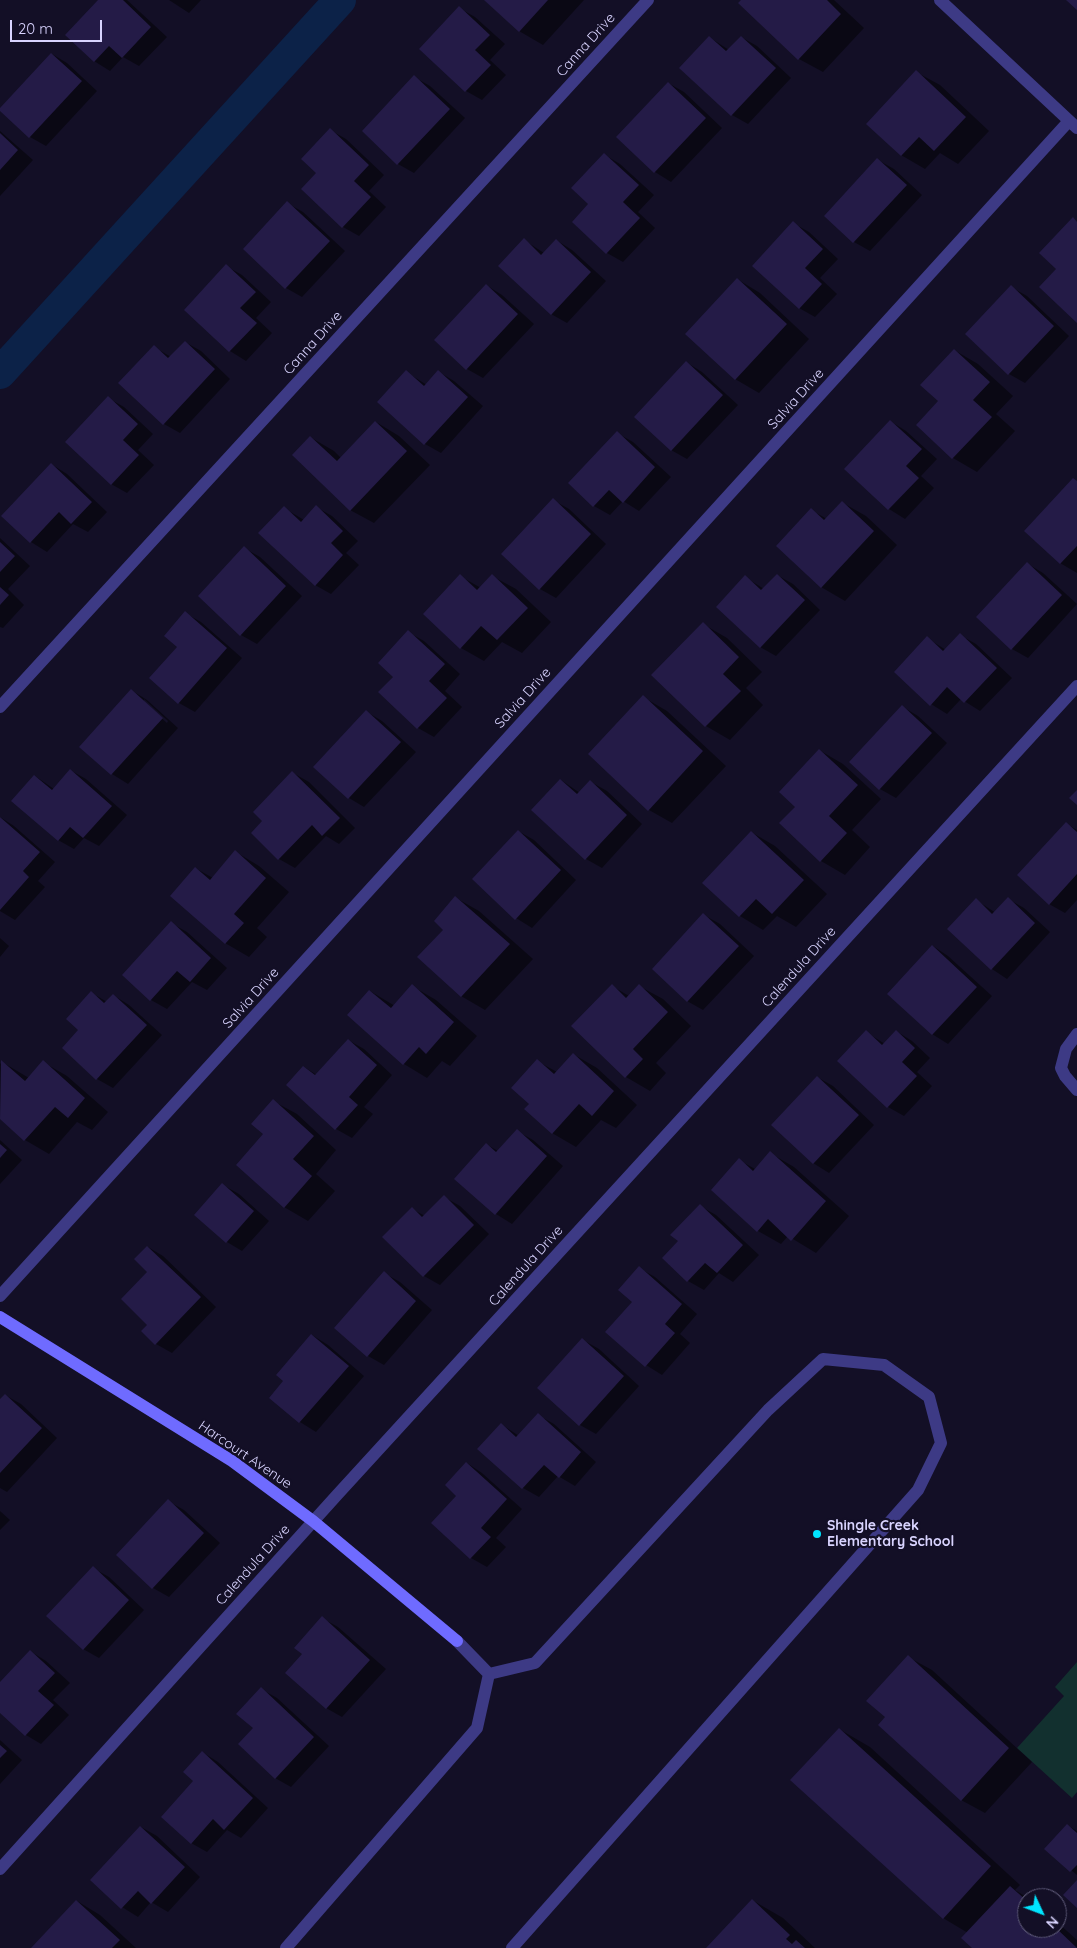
<!DOCTYPE html>
<html>
<head>
<meta charset="utf-8">
<style>
	body { margin:0 }
	#map { position:relative; width:1077px; height:1948px; overflow:hidden; background:#130f26; font-family:Quicksand,sans-serif }
	canvas { display:block }
	.north { position:absolute; left:1017px; top:1888px; width:50px; height:50px; box-sizing:border-box; background:#130f26; border:1px solid #625e7d; border-radius:50%; rotate:133deg; font-size:14px; font-weight:700; line-height:20px; text-align:center; color:#d9d4ff }
	.north::after { content:''; display:block; margin:auto; width:18px; height:22px; background:#00e5ff; clip-path:polygon(50% 0,100% 100%,50% 72%,0 100%) }
	.scale { position:absolute; left:10px; top:20px; width:92px; height:22px; box-sizing:border-box; border:2px solid #d9d4ff; border-top:0; padding-left:6px; font-size:15px; line-height:18px; white-space:nowrap; color:#d9d4ff; -webkit-text-stroke:4px #130f26; paint-order:stroke }
</style>
</head>
<body>
<div id="map">
<canvas width="1077" height="1948"></canvas>
<div class="north">N</div>
<div class="scale">20 m</div>
</div>
<script>
const ctx = document.querySelector('canvas').getContext('2d');
ctx.lineJoin = 'round';
function paint(path, color) { ctx.fillStyle = color; ctx.fill(path, 'evenodd'); }
const toPath = rows => new Path2D(rows.map(r => 'M' + r).join(''));
function strokePath(path, color, width, dash) { ctx.strokeStyle = color; ctx.lineWidth = width; ctx.lineCap = dash ? 'butt' : 'round'; ctx.setLineDash(dash || []); ctx.stroke(path); }
function write(font, color, halo, rows, align = 'center') {
  ctx.font = font + ' Quicksand,sans-serif'; ctx.lineWidth = 4.5; ctx.setLineDash([]); ctx.textBaseline = 'middle'; ctx.strokeStyle = halo; ctx.fillStyle = color; for (const [text, x, y, turn = 0] of rows) {
    ctx.save(); ctx.translate(x, y); ctx.rotate((+turn || 0) * Math.PI / 180); ctx.textAlign = isNaN(turn) ? turn : align; if (halo) ctx.strokeText(text, 0, 0); ctx.fillText(text, 0, 0); ctx.restore();
  }
}
const green = toPath([
	[1077,1662,1077,1792,1072,1798,1017,1748,1064,1696,1055,1687]
]);
const shadow = toPath([
	[99,0,127,0,167,37,139,66,123,57,110,71,94,61],
	[169,0,201,0,189,13],
	[486,0,584,0,543,45,519,31],
	[743,0,834,0,864,28,823,72,799,59],
	[459,8,475,17,505,44,490,60,506,75,482,100,466,91,420,49],
	[709,37,729,50,741,37,757,46,791,78,748,124,732,115],
	[52,54,67,63,97,91,46,146,30,137,0,109],
	[916,72,940,85,989,131,958,164,940,153,925,169,901,155],
	[414,77,430,86,465,118,414,173,398,164,363,131],
	[668,83,684,92,722,128,671,182,655,172,617,137],
	[330,130,346,139,384,175,369,191,386,207,359,236,343,227,317,173],
	[0,131,33,160,0,196],
	[605,155,620,164,654,195,638,212,655,228,623,262,607,253,590,204],
	[878,160,894,169,922,195,870,251,854,242],
	[287,203,303,212,345,251,302,297,286,288],
	[793,223,809,232,838,259,820,278,837,294,815,317,799,308],
	[524,240,544,253,556,240,572,250,606,281,567,323,551,314],
	[226,266,242,275,271,302,256,318,272,333,246,361,230,351,185,310],
	[737,279,760,293,809,339,759,393,735,379],
	[486,285,502,295,534,324,483,378,467,369,436,340],
	[1011,287,1027,296,1069,336,1025,383,1009,374],
	[185,342,201,351,230,379,180,433,164,424,154,347,171,357],
	[954,350,978,364,1013,396,996,414,1015,431,977,472,953,458,917,425,939,401],
	[686,362,702,372,738,405,687,459,671,450],
	[406,372,427,385,439,372,454,381,483,406,441,453,425,444,379,402],
	[108,398,124,407,153,434,138,450,154,465,127,493,111,484],
	[890,421,906,431,937,459,921,476,934,488,905,519,889,509,846,469],
	[376,422,399,436,430,465,374,523,350,510,310,437,334,451,341,458],
	[617,433,633,442,671,477,639,511,623,501,610,515,594,506,570,483],
	[51,464,67,474,107,512,88,532,73,524,47,552,31,542,3,516],
	[1077,481,1077,573,1060,563],
	[553,500,569,509,606,544,556,598,540,589],
	[843,503,866,516,897,545,845,601,821,587,811,510,827,519],
	[316,507,332,516,358,541,346,553,359,565,331,594,315,585,284,508,304,520],
	[0,538,30,566,8,589,24,605,3,628,0,627],
	[244,548,260,557,302,596,257,644,241,635],
	[1028,564,1043,573,1077,604,1028,658,1012,649,978,617],
	[777,575,793,584,820,610,776,656,760,647,745,577,764,589],
	[460,576,481,588,492,576,516,589,551,622,522,653,502,642,484,661,461,648],
	[185,613,201,622,242,658,195,712,179,703,179,647],
	[703,624,727,638,762,672,746,688,763,705,730,740,706,726,653,675],
	[408,632,424,641,460,674,445,691,462,707,434,737,418,728,380,692,394,676],
	[960,635,976,644,1012,678,980,711,961,699,947,714,931,704,927,638,946,650],
	[131,690,147,700,178,728,128,784,112,774,81,746],
	[144,699,168,721,167,723,144,702],
	[643,697,667,711,726,766,672,823,649,810],
	[903,707,918,716,947,743,896,798,880,789,851,762],
	[367,712,382,721,416,752,364,807,349,798],
	[819,750,843,764,881,799,852,830,870,847,845,875,821,861,781,823,796,807],
	[70,770,86,779,127,815,99,846,84,838,74,849,58,840,35,776,54,789],
	[293,773,309,782,355,828,339,844,326,836,295,868,279,859,264,821],
	[561,780,580,793,591,782,607,791,642,824,602,868,586,859],
	[0,817,14,826,55,862,38,881,45,887,15,920,0,911],
	[1067,824,1077,830,1077,900,1065,913,1049,904],
	[518,831,534,840,576,880,532,928,516,918],
	[751,832,775,846,827,894,796,927,777,916,763,930,740,916,704,883],
	[236,852,259,866,289,892,257,928,267,937,249,957,225,943,195,868,213,878],
	[456,898,479,911,533,959,485,1010,461,996,445,930],
	[1008,899,1024,908,1050,932,1007,979,992,969,949,929,976,900,996,913],
	[704,915,720,924,754,956,703,1010,687,1001],
	[171,923,187,932,227,968,207,990,192,982,167,1009,151,1000],
	[0,938,9,946,0,957],
	[933,946,948,956,992,996,948,1044,932,1034],
	[412,986,436,1000,477,1036,450,1066,442,1061,427,1078,404,1064,370,991,395,1006],
	[612,986,629,996,639,986,663,999,691,1026,656,1063,666,1073,650,1091,626,1077,573,1026],
	[92,993,107,1002,113,995,129,1005,162,1035,113,1088,97,1079,80,1030],
	[896,1031,912,1041,930,1058,917,1072,932,1086,904,1116,888,1107,866,1032,885,1044],
	[348,1040,364,1049,392,1075,364,1107,373,1114,352,1138,336,1129,304,1067,317,1075],
	[573,1054,597,1068,637,1105,616,1128,601,1120,576,1147,552,1133,526,1109,531,1104,537,1061,557,1072],
	[2,1062,29,1078,43,1062,67,1076,108,1112,92,1130,77,1122,49,1154,25,1140,0,1117,0,1064],
	[817,1077,833,1086,874,1125,829,1173,813,1163],
	[273,1101,297,1114,336,1150,316,1174,335,1191,308,1221,284,1207,265,1134],
	[517,1131,533,1140,563,1166,512,1224,496,1214,456,1179,486,1144,498,1151],
	[0,1140,22,1160,0,1184],
	[770,1153,794,1167,849,1216,816,1253,788,1236,781,1244,758,1231,739,1160,755,1169],
	[223,1185,239,1194,269,1221,242,1251,227,1242],
	[444,1197,460,1206,489,1234,440,1285,424,1276,412,1209,425,1216],
	[700,1206,716,1215,759,1255,733,1282,719,1273,704,1290,688,1281],
	[148,1247,163,1256,216,1307,172,1353,156,1344,149,1325],
	[639,1268,655,1277,697,1314,680,1334,690,1343,662,1375,646,1365,634,1301],
	[384,1273,400,1282,432,1310,384,1365,368,1356],
	[312,1335,328,1345,364,1376,316,1432,300,1422,271,1398,285,1381],
	[583,1340,599,1349,639,1386,596,1434,580,1425,539,1388],
	[5,1395,21,1404,57,1438,7,1492,0,1488,0,1401],
	[538,1415,554,1424,596,1462,575,1486,558,1476,539,1497,523,1488,479,1449,501,1424,519,1436],
	[467,1463,482,1473,522,1509,496,1538,506,1547,487,1567,471,1558,433,1523,458,1496],
	[168,1501,184,1510,220,1543,169,1597,153,1588,118,1555],
	[0,1511,10,1520,0,1530],
	[93,1568,109,1577,144,1610,99,1658,83,1649],
	[322,1618,338,1627,386,1669,342,1717,326,1708,303,1654],
	[30,1651,46,1661,70,1683,53,1700,69,1715,41,1744,26,1735,0,1711,0,1684],
	[908,1657,932,1670,1032,1762,985,1813,961,1800,886,1717],
	[261,1689,277,1698,329,1746,291,1787,275,1778,254,1728],
	[839,1729,870,1747,1020,1885,1015,1890,1028,1898,1027,1898,1027,1928,1057,1928,1057,1922,1077,1940,1077,1948,974,1948,968,1933,943,1918],
	[0,1740,22,1760,0,1784],
	[202,1752,218,1762,268,1808,241,1838,227,1830,207,1852,191,1843],
	[1067,1825,1077,1831,1077,1875,1046,1849],
	[141,1827,157,1836,200,1877,168,1912,151,1902,138,1917,122,1907],
	[752,1900,783,1918,815,1948,708,1948],
	[77,1901,100,1915,136,1948,33,1948]
]);
const canal = toPath([
	[0,373,340,0]
]);
const building = toPath([
	[98,0,123,0,151,27,122,58,109,46,94,62,65,35],
	[484,0,548,0,519,32],
	[741,0,827,0,841,14,798,60,738,3],
	[1066,0,1077,0,1077,10],
	[459,6,490,35,475,50,491,65,465,92,419,49],
	[709,36,726,51,741,36,776,68,731,116,679,68],
	[51,53,82,81,29,138,0,111,0,108],
	[916,70,966,117,934,151,919,137,901,156,866,124],
	[414,75,450,109,397,165,362,131],
	[668,82,706,118,654,173,616,137],
	[330,128,369,165,354,181,371,197,342,228,301,189,316,173,301,159],
	[0,133,18,150,0,170],
	[604,153,639,185,623,202,640,218,606,254,572,222,588,204,571,188],
	[877,158,907,185,853,243,824,216],
	[287,201,330,241,285,289,243,249],
	[1073,217,1077,222,1077,323,1039,287,1056,269,1039,253],
	[793,221,823,249,805,268,822,284,799,309,752,266],
	[524,238,541,255,556,239,591,272,551,315,498,266],
	[226,264,256,292,240,308,257,323,229,352,184,310],
	[737,278,787,324,735,380,685,334],
	[486,284,518,314,466,370,434,340],
	[1011,285,1054,326,1008,375,965,334],
	[185,341,215,369,163,425,118,383,154,345,168,358],
	[954,349,990,382,973,400,992,417,952,459,916,425,938,401,920,385],
	[686,361,723,395,671,451,634,417],
	[406,370,424,386,438,370,468,397,424,445,377,402],
	[108,396,138,424,123,440,139,455,111,485,65,442],
	[890,420,922,449,906,466,919,478,888,510,844,469],
	[375,421,407,451,350,511,292,455,310,436,337,461],
	[617,431,655,467,623,503,609,490,593,507,568,483],
	[51,463,92,502,71,524,59,512,30,543,1,516],
	[1073,478,1077,481,1077,546,1060,564,1024,531],
	[553,498,591,534,539,590,501,554],
	[842,501,874,531,821,588,776,546,811,508,824,520],
	[316,505,343,531,331,543,343,555,315,586,258,533,284,506,301,522],
	[0,542,15,556,0,572],
	[244,546,286,586,240,636,198,596],
	[1027,562,1062,595,1011,650,976,617],
	[460,574,477,590,492,574,528,608,497,640,481,626,460,649,423,614],
	[777,574,805,600,760,648,716,607,745,575,761,590],
	[0,587,9,595,0,605],
	[185,611,227,648,178,704,149,678,177,647,164,636],
	[703,622,739,657,723,674,741,691,705,727,651,675],
	[408,630,445,664,429,681,447,698,417,729,378,692,393,677,378,663],
	[960,633,997,668,964,703,947,687,930,706,894,672,927,636,943,651],
	[131,689,163,718,111,775,79,747],
	[643,695,703,751,648,811,588,754],
	[902,705,932,733,879,790,849,762],
	[366,710,401,742,348,799,313,767],
	[819,749,858,785,829,816,847,833,820,862,779,823,795,807,779,792],
	[70,769,112,806,83,838,70,827,58,841,11,801,34,775,52,790],
	[292,771,340,818,322,836,312,825,278,860,251,833,262,821,253,812],
	[560,779,577,794,590,780,627,815,585,860,531,810],
	[1077,790,1077,805,1069,798],
	[0,817,40,852,23,871,29,877,0,910],
	[1066,822,1077,832,1077,874,1049,905,1017,875],
	[518,830,561,870,515,920,472,879],
	[751,831,804,880,772,914,756,899,739,917,702,883],
	[235,850,266,878,234,914,244,923,225,944,170,896,195,867,210,880],
	[455,896,510,944,461,997,417,957,443,930,434,921],
	[1008,897,1035,923,991,970,947,929,976,898,992,914],
	[703,913,739,946,687,1002,652,969],
	[171,921,211,958,190,982,177,971,150,1001,122,975],
	[932,945,977,987,932,1035,887,994],
	[412,984,454,1022,426,1054,419,1047,403,1065,347,1015,369,990,391,1008],
	[612,984,626,998,639,984,668,1012,633,1049,643,1059,625,1078,571,1026],
	[91,991,104,1003,113,994,147,1025,96,1080,62,1048,78,1030,66,1019],
	[866,1030,882,1045,896,1030,915,1048,902,1062,917,1076,887,1108,837,1061],
	[348,1039,377,1065,349,1097,358,1105,335,1130,286,1085,303,1066,315,1075],
	[573,1053,614,1091,592,1116,579,1104,552,1134,524,1109,529,1104,511,1088,537,1059,554,1074],
	[1,1060,25,1081,43,1060,85,1098,68,1118,55,1107,24,1141,0,1119],
	[817,1076,859,1115,813,1164,771,1125],
	[273,1099,314,1136,293,1159,312,1176,284,1208,236,1165,263,1134,251,1124],
	[517,1129,547,1156,495,1215,454,1179,486,1143,496,1152],
	[0,1144,7,1150,0,1158],
	[770,1151,826,1201,791,1241,768,1219,757,1232,711,1190,739,1158,753,1171],
	[222,1183,254,1211,226,1243,194,1215],
	[444,1195,474,1225,423,1277,382,1237,412,1207,422,1217],
	[700,1204,743,1245,717,1273,705,1263,687,1282,662,1258,678,1241,670,1235],
	[147,1246,201,1297,155,1345,141,1331,147,1325,121,1299,147,1272,134,1259],
	[639,1266,682,1304,665,1324,675,1333,645,1367,605,1332,632,1302,618,1290],
	[384,1271,416,1301,367,1357,334,1328],
	[311,1334,349,1366,299,1423,269,1398,283,1381,276,1375],
	[582,1338,624,1376,579,1426,537,1388],
	[5,1394,42,1428,0,1473,0,1399],
	[538,1413,581,1452,559,1478,544,1465,522,1489,477,1449,501,1423,516,1437],
	[466,1462,507,1499,481,1528,491,1537,470,1559,431,1523,456,1496,445,1485],
	[168,1499,204,1533,152,1589,116,1555],
	[93,1566,129,1600,83,1650,46,1616],
	[322,1616,370,1660,326,1709,285,1673,302,1654,294,1648],
	[30,1650,55,1673,38,1691,54,1705,25,1736,0,1713,0,1682],
	[908,1655,1009,1748,961,1801,878,1725,885,1717,866,1701],
	[261,1687,314,1737,275,1779,238,1744,253,1728,236,1714],
	[839,1728,991,1866,943,1919,790,1780],
	[0,1745,7,1751,0,1758],
	[202,1751,253,1798,224,1830,213,1819,191,1844,161,1817,193,1781,183,1772],
	[1067,1824,1077,1833,1077,1865,1070,1872,1044,1849],
	[140,1826,185,1867,151,1904,138,1891,121,1909,90,1880],
	[1077,1880,1077,1908,1063,1895],
	[1010,1886,1027,1901,1027,1928,1056,1928,1077,1948,972,1948,961,1938],
	[752,1899,790,1935,786,1939,792,1944,796,1940,805,1948,706,1948],
	[76,1900,120,1940,112,1948,31,1948]
]);
const lane = toPath([
	[1077,1034,1066,1049,1061,1068,1065,1076,1077,1090],
	[457,1641,489,1674],
	[489,1674,535,1663,768,1410,823,1359,884,1365,929,1397,941,1443,918,1490,512,1948],
	[286,1948,477,1728,489,1674]
]);
const street = toPath([
	[940,0,1077,128],
	[0,707,648,0],
	[0,1296,1069,121],
	[0,1869,337,1495,1077,686]
]);
const secondary = toPath([
	[0,1317,232,1461,313,1521,457,1641]
]);
const markers = [
	[817,1534,5,"#00e5ff"]
];
const streetNames = [
	["Canna Drive",586,45,-48],
	["Canna Drive",313,343,-48],
	["Salvia Drive",796,399,-48],
	["Salvia Drive",523,698,-48],
	["Calendula Drive",799,967,-48],
	["Salvia Drive",251,998,-48],
	["Calendula Drive",526,1266,-48],
	["Harcourt Avenue",245,1455,34],
	["Calendula Drive",253,1565,-48]
];
const poiNames = [
	["Shingle Creek",827,1526],
	["Elementary School",827,1542]
];
paint(green, '#12302f');
paint(shadow, '#0007');
strokePath(canal, '#0c2248', 32);
paint(building, '#241b47');
strokePath(lane, '#3d3a85', 12);
strokePath(street, '#3d3a85', 12);
strokePath(secondary, '#6f6bff', 12);
for (const [x, y, r, color] of markers) { const dot = new Path2D(); dot.arc(x, y, r, 0, 2 * Math.PI); ctx.fillStyle = color; ctx.fill(dot); strokePath(dot, '#130f26', 2); }
write('14px', '#d9d4ff', '#130f26', streetNames);
write('bold 14px', '#d9d4ff', '#130f26', poiNames, 'left');
</script>
</body>
</html>
